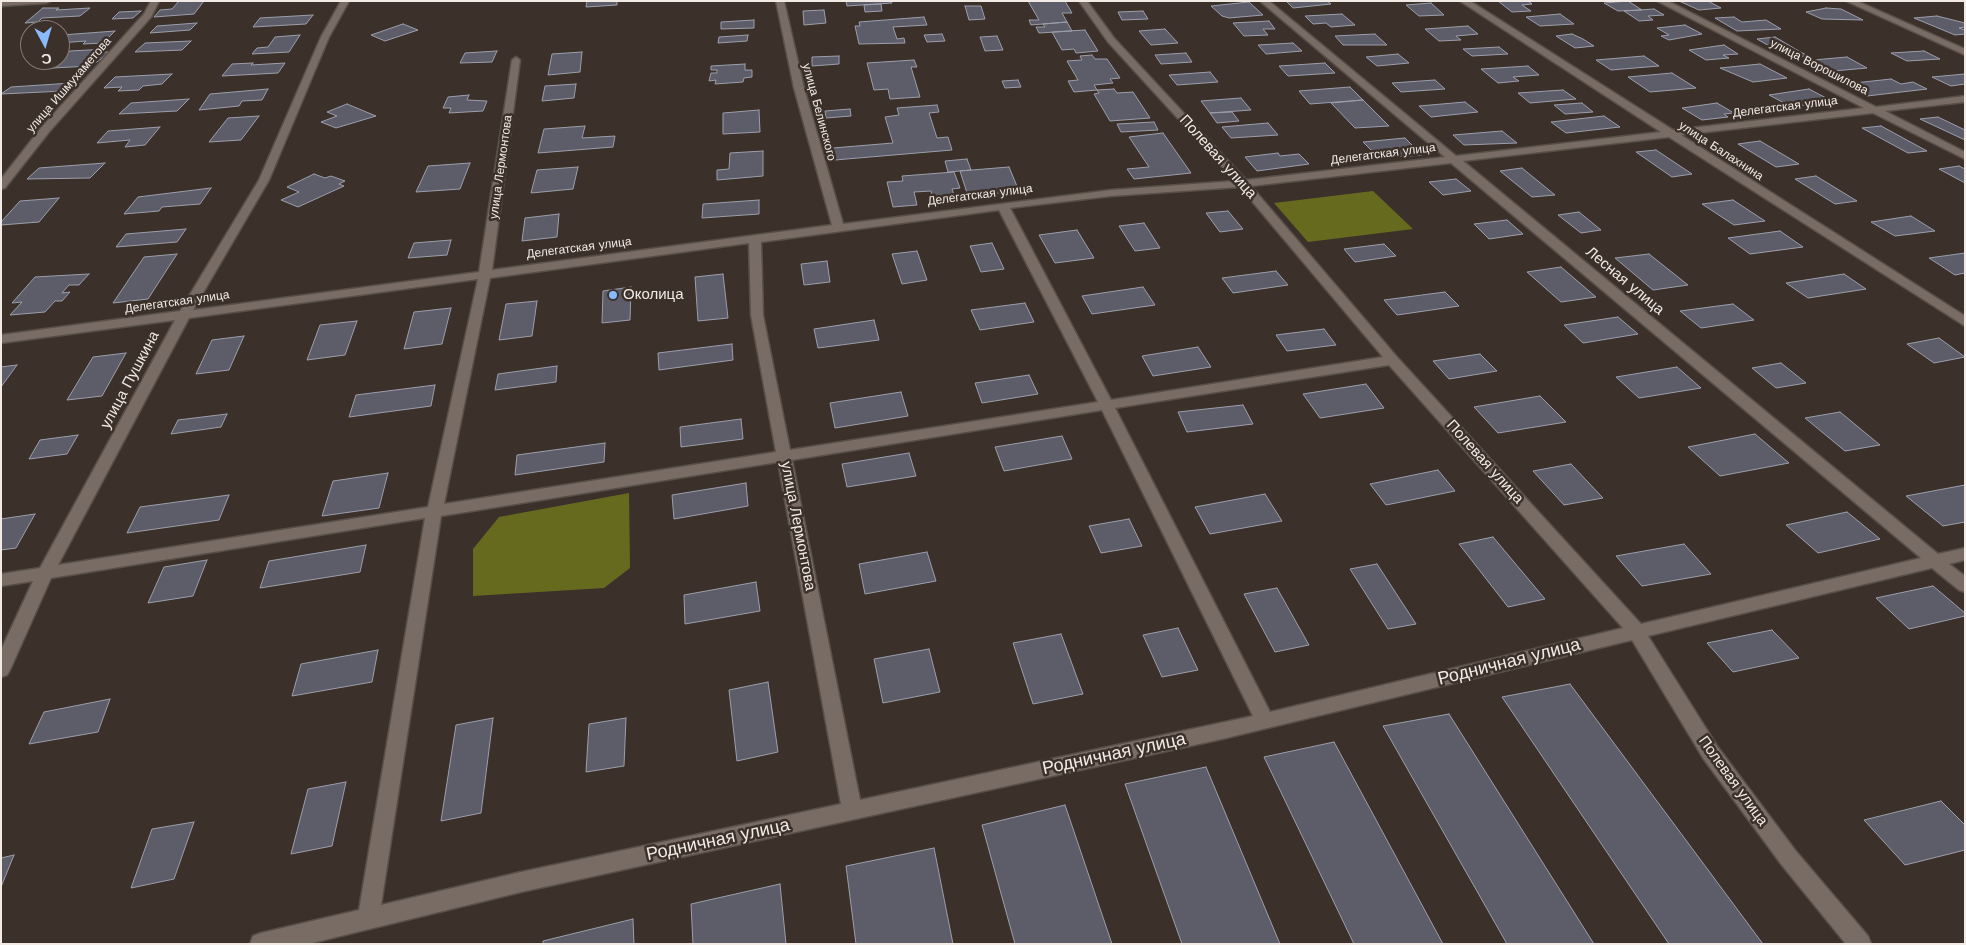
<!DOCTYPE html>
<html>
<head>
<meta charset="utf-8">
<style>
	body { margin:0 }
	#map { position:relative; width:1966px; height:945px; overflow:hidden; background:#3c312a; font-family:"Work Sans",sans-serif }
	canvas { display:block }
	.frame { position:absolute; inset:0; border:2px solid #f1eae5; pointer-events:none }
	.north { position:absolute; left:20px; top:20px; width:50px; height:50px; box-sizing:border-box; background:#3c312a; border:1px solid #847b75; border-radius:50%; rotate:174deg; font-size:14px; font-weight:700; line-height:20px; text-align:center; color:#f1eae5 }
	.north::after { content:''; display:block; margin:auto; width:18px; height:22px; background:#88bafc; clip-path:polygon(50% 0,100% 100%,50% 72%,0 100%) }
</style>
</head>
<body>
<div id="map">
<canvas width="1966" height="945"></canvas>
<div class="frame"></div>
<div class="north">С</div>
</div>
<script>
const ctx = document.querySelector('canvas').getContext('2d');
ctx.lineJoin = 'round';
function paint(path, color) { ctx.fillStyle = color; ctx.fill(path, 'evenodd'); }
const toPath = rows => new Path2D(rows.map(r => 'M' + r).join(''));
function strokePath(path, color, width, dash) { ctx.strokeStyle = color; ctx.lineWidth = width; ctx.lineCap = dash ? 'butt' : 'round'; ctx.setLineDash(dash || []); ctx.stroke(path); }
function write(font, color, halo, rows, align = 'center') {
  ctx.font = font + ' "Work Sans",sans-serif'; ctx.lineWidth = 5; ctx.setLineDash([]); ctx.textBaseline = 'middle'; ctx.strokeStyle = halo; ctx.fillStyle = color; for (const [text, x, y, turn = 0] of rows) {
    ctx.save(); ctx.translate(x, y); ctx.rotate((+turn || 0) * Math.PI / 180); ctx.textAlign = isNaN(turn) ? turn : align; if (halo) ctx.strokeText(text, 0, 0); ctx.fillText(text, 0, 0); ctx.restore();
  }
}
const forest = toPath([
	[1373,191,1413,229,1308,242,1274,203],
	[629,493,630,568,604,588,473,596,473,549,499,517]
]);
const building = toPath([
	[179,1,204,1,194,14,154,17,160,10,172,9,179,1],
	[587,1,617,1,617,5,586,7,587,1],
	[846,1,891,1,892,3,847,6,846,1],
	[1028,1,1065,1,1072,13,1062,13,1067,22,1031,25,1029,20,1039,20,1028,1],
	[1286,1,1327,1,1331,4,1293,8,1286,1],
	[1498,1,1528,1,1532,4,1522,5,1531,11,1512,12,1498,1],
	[1628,1,1642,10,1618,11,1604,3,1628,1],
	[1679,1,1708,1,1721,8,1699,10,1679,1],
	[1249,2,1263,15,1229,18,1222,16,1211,6,1249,2],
	[1431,3,1444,15,1419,16,1406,5,1431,3],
	[881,4,882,11,865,12,864,5,881,4],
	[965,6,981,6,985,19,969,20,965,6],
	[43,8,59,8,56,10,90,8,80,16,42,18,38,22,25,23,43,8],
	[1826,8,1841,9,1863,20,1822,19,1806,12,1826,8],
	[1654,9,1664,15,1648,16,1653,20,1639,21,1624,11,1654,9],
	[824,10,826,23,804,25,803,11,824,10],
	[141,11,133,18,112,19,119,12,141,11],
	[1143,11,1148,19,1122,20,1118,12,1143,11],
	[1342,14,1355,25,1331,27,1326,23,1313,24,1305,16,1342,14],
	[1560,14,1574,24,1540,26,1526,17,1560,14],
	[313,15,306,24,253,27,260,18,313,15],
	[1937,16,1965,23,1965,27,1959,28,1965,30,1965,34,1955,35,1914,18,1937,16],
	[924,17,927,25,893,27,897,39,904,38,905,43,859,44,855,26,860,26,859,22,924,17],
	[1734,17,1742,22,1766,20,1781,29,1737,31,1715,18,1734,17],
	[754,20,754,28,721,29,721,22,754,20],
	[1269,21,1275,29,1263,29,1268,35,1244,36,1233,23,1269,21],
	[1067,22,1072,31,1039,33,1036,27,1045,27,1043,24,1067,22],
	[197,23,190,30,150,33,157,26,197,23],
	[403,24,418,30,385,41,371,35,403,24],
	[1685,25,1702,34,1669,40,1661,36,1669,35,1657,28,1685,25],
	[1468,26,1478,34,1456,36,1461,40,1439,41,1425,29,1468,26],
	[1165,29,1178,43,1151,45,1139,31,1165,29],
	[1085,30,1098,51,1076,53,1074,49,1062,50,1052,32,1085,30],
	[115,31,103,43,83,44,86,41,60,43,62,35,115,31],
	[942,34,945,41,927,42,924,35,942,34],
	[1375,34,1387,45,1343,45,1335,36,1375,34],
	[1572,34,1583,39,1594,46,1575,48,1556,36,1572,34],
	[300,35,289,52,252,54,257,48,268,47,275,37,300,35],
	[748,35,747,41,718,43,719,37,748,35],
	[997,36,1003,50,985,51,980,37,997,36],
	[1775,37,1797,50,1808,56,1789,57,1757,39,1775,37],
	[191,41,182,50,135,52,145,43,191,41],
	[1293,43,1302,51,1266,54,1258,45,1293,43],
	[1724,45,1738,54,1723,55,1729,58,1706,60,1689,50,1724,45],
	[1499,47,1508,54,1472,56,1463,49,1499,47],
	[107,49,104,52,111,52,91,66,52,68,70,51,107,49],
	[497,51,492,62,460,63,465,53,497,51],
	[1924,51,1940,59,1907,61,1891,53,1924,51],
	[582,52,580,72,548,75,552,54,582,52],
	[1186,53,1192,62,1161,64,1155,55,1186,53],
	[1398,54,1409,63,1377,66,1366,57,1398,54],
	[1092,55,1095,59,1107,59,1120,78,1110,79,1113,83,1094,85,1097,90,1074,92,1068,81,1078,80,1067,61,1082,60,1080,56,1092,55],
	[839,56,839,64,812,66,812,57,839,56],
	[1644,56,1659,66,1611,70,1596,60,1644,56],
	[1847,57,1867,68,1822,72,1802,61,1847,57],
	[914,60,917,67,911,67,920,97,890,99,888,89,874,90,867,63,914,60],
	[253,63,251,65,285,63,278,73,222,76,232,64,253,63],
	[1325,63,1335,73,1288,76,1279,66,1325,63],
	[745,64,745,70,752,70,752,77,744,78,743,82,715,84,716,80,709,81,711,73,717,73,717,70,711,70,711,66,745,64],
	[1760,64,1787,78,1753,82,1720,68,1760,64],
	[1528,66,1539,75,1513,77,1519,81,1498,83,1481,69,1528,66],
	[1210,72,1218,82,1177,85,1169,75,1210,72],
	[1672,73,1696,88,1650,92,1628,77,1672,73],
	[172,74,162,84,143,86,139,90,118,91,122,87,104,88,115,77,172,74],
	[1965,74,1965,84,1951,86,1932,77,1965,74],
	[1891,79,1901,84,1913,82,1927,89,1867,96,1845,84,1891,79],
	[1018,80,1021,87,1005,88,1002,81,1018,80],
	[1435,80,1445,89,1401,92,1392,83,1435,80],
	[72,83,64,91,1,94,11,87,72,83],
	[576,84,574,98,542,101,545,86,576,84],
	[1350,87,1363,100,1310,104,1299,91,1350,87],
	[268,89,262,100,242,101,239,106,199,110,210,94,268,89],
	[1114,89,1117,93,1133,92,1150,118,1110,121,1094,94,1099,93,1097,90,1114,89],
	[1809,89,1832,101,1792,107,1769,95,1809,89],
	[1563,90,1576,99,1530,103,1518,93,1563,90],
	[469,95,467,100,487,101,483,111,449,113,451,108,443,108,448,97,469,95],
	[1241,98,1251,110,1210,113,1201,101,1241,98],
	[189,99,177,111,119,114,131,103,189,99],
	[1363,100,1389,126,1355,128,1331,103,1363,100],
	[1465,102,1478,112,1431,117,1419,106,1465,102],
	[1582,103,1593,112,1565,114,1554,105,1582,103],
	[1717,103,1734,113,1724,114,1728,117,1702,120,1682,108,1717,103],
	[347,104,376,116,336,128,321,122,337,116,327,112,347,104],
	[937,105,939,112,929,113,937,138,948,137,952,150,835,160,833,148,893,143,885,117,899,115,897,108,937,105],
	[850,109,851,116,826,118,825,111,850,109],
	[759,110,760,132,723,134,723,113,759,110],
	[1232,112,1239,121,1217,123,1210,113,1232,112],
	[259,116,241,140,209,142,228,118,259,116],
	[1604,116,1620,127,1566,133,1551,122,1604,116],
	[1938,117,1965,130,1965,140,1920,119,1938,117],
	[1154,122,1158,130,1121,132,1117,124,1154,122],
	[1268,123,1278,135,1231,138,1222,127,1268,123],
	[585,126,582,138,615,136,613,147,538,153,544,129,585,126],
	[1881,126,1927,151,1908,153,1862,128,1881,126],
	[160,127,145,145,125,147,130,140,97,143,108,131,160,127],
	[1502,131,1517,143,1464,145,1453,135,1502,131],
	[1163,133,1191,173,1134,179,1127,169,1149,167,1129,137,1163,133],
	[1405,138,1422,155,1393,157,1390,154,1376,155,1363,142,1405,138],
	[1760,141,1799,164,1776,167,1738,144,1760,141],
	[1656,150,1692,174,1672,177,1636,152,1656,150],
	[763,151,763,176,717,180,717,170,729,169,730,153,763,151],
	[1278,153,1280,156,1299,154,1309,164,1257,171,1245,157,1278,153],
	[967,159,971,170,948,172,945,161,967,159],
	[105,163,90,178,27,179,39,168,105,163],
	[470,163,460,189,416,192,428,166,470,163],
	[1959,166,1965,169,1965,183,1939,169,1959,166],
	[578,167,573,189,531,193,537,170,578,167],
	[1009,167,1019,191,968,196,960,171,1009,167],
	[1522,168,1555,195,1532,197,1500,171,1522,168],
	[954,172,960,188,952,189,954,195,932,197,931,191,914,192,917,205,893,207,887,182,903,181,902,176,954,172],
	[314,174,325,178,331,176,345,181,339,184,344,186,298,207,281,200,299,192,287,187,314,174],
	[1816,176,1857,201,1835,204,1795,179,1816,176],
	[1456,179,1471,191,1443,195,1429,182,1456,179],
	[211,188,200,204,162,207,159,211,124,214,138,197,211,188],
	[59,198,39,222,1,225,1,222,20,201,59,198],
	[759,200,759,214,702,218,703,204,759,200],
	[1733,200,1765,221,1734,225,1702,204,1733,200],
	[1228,211,1243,229,1220,232,1206,213,1228,211],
	[1579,212,1601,230,1581,233,1558,215,1579,212],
	[559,214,557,237,522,241,525,218,559,214],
	[1911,216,1935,231,1895,236,1871,222,1911,216],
	[1507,220,1523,234,1489,239,1474,224,1507,220],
	[1144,223,1160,248,1135,251,1119,226,1144,223],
	[186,229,177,242,116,247,126,234,186,229],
	[1077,230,1094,258,1055,263,1039,235,1077,230],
	[1780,231,1803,247,1750,254,1728,238,1780,231],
	[451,240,447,255,408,258,414,243,451,240],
	[992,243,1004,269,981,272,970,246,992,243],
	[1384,244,1396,256,1355,262,1344,249,1384,244],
	[917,251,927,280,902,284,892,254,917,251],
	[1965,253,1965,273,1955,275,1929,258,1965,253],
	[177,254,148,299,113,303,144,257,177,254],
	[1649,254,1688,285,1653,290,1615,258,1649,254],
	[827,261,830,282,804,285,801,264,827,261],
	[1561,267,1596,297,1561,302,1527,272,1561,267],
	[1276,271,1288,285,1233,293,1222,278,1276,271],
	[89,274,79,285,69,285,62,293,70,292,62,301,55,301,45,312,10,315,22,302,12,303,35,277,89,274],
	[723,274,728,318,698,321,695,277,723,274],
	[1844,274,1866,289,1808,298,1786,283,1844,274],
	[631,287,630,320,602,323,603,291,631,287],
	[1143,287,1155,305,1092,314,1082,296,1143,287],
	[1445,292,1459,306,1397,315,1384,300,1445,292],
	[537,301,532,336,499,340,506,304,537,301],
	[1025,303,1034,322,980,330,971,310,1025,303],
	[1733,304,1754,320,1701,328,1680,311,1733,304],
	[451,308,442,344,404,349,414,312,451,308],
	[1618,317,1638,334,1583,343,1564,325,1618,317],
	[874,320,879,340,818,348,814,329,874,320],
	[357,321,345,355,307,360,320,325,357,321],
	[1324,329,1336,345,1287,351,1276,335,1324,329],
	[244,336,229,370,196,374,212,340,244,336],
	[1939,338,1965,357,1934,363,1907,344,1939,338],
	[732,344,733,360,659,370,658,353,732,344],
	[1198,347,1211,367,1153,376,1142,356,1198,347],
	[126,353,102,396,67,400,93,357,126,353],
	[1480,354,1497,371,1449,379,1433,361,1480,354],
	[1781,363,1806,383,1776,388,1752,368,1781,363],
	[17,365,1,387,1,367,17,365],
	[557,366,556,382,495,390,498,374,557,366],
	[1677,367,1701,388,1639,398,1616,377,1677,367],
	[1029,375,1038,394,982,403,975,383,1029,375],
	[1366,384,1384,408,1320,418,1303,394,1366,384],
	[435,385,431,406,349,417,356,395,435,385],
	[901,392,908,416,835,428,830,403,901,392],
	[1540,396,1566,422,1498,433,1474,407,1540,396],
	[1243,405,1253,424,1187,432,1178,412,1243,405],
	[1840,412,1880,445,1845,451,1805,418,1840,412],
	[227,414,221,427,171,434,178,420,227,414],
	[741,419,743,439,681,447,680,427,741,419],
	[1755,434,1789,463,1720,476,1688,447,1755,434],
	[78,435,67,454,29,459,40,440,78,435],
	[1062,436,1072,459,1004,471,995,447,1062,436],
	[605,443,604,462,515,475,517,455,605,443],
	[909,453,916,476,847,487,842,464,909,453],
	[1571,464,1603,498,1564,505,1533,471,1571,464],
	[1438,470,1455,491,1386,505,1370,484,1438,470],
	[388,473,379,508,322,516,333,481,388,473],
	[746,483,748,506,674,519,672,495,746,483],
	[1965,485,1965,522,1943,526,1906,496,1965,485],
	[1265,494,1282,521,1210,534,1195,507,1265,494],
	[229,495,219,520,127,533,140,507,229,495],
	[1847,512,1880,539,1818,553,1786,525,1847,512],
	[35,514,16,548,1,550,1,519,35,514],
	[1129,519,1142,546,1101,553,1089,526,1129,519],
	[1493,537,1545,599,1508,607,1459,544,1493,537],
	[1684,544,1711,574,1642,586,1616,556,1684,544],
	[366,545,360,572,260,588,269,561,366,545],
	[927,552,936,581,865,594,859,564,927,552],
	[207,560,193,596,148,603,164,567,207,560],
	[1377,564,1416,624,1388,629,1350,569,1377,564],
	[756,582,760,611,685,624,684,595,756,582],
	[1933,586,1965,613,1965,616,1909,629,1876,598,1933,586],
	[1277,588,1309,645,1275,652,1244,594,1277,588],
	[1178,628,1198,670,1162,677,1143,635,1178,628],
	[1772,630,1799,658,1733,672,1707,643,1772,630],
	[1061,634,1083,694,1033,704,1013,643,1061,634],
	[929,649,940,692,883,703,874,659,929,649],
	[378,650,372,682,292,696,301,664,378,650],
	[768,682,778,752,737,761,729,690,768,682],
	[1570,684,1763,944,1669,944,1502,697,1570,684],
	[110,699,98,732,29,744,44,712,110,699],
	[1449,714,1594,944,1507,944,1383,726,1449,714],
	[493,718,481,813,441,821,456,725,493,718],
	[626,718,624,766,586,772,589,724,626,718],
	[1334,742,1443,944,1354,944,1264,757,1334,742],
	[1206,767,1280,944,1182,944,1125,784,1206,767],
	[346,782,332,846,291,854,308,789,346,782],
	[1941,801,1965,825,1965,850,1905,865,1864,820,1941,801],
	[1065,805,1112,944,1015,944,982,825,1065,805],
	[194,822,174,879,131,888,152,829,194,822],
	[934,848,953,944,856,944,846,866,934,848],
	[14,855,1,887,1,858,14,855],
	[780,884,786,944,693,944,691,904,780,884],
	[633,919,634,944,543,944,543,941,633,919]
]);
const minor = toPath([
	[51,1,47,3,1,6,1,2,51,1],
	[151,1,159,1,151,17,49,132,5,188,1,189,1,179,41,128,144,14,151,1],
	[341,1,349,1,329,37,269,180,193,310,479,272,512,60,516,57,520,60,492,270,832,225,794,88,776,1,784,1,804,88,843,224,1111,190,1235,181,1108,42,1079,1,1087,1,1114,38,1246,180,1445,157,1260,1,1269,1,1456,156,1661,132,1460,1,1470,1,1673,130,1864,108,1657,1,1668,1,1876,107,1965,96,1965,102,1885,111,1965,152,1965,159,1873,113,1681,135,1965,316,1965,326,1669,137,1463,161,1938,554,1965,548,1965,560,1949,564,1965,576,1965,592,1959,590,1932,568,1648,636,1717,746,1795,850,1868,936,1871,944,1846,944,1781,864,1703,758,1632,640,1222,739,521,892,308,944,250,944,253,936,261,933,359,910,425,518,51,578,10,670,7,675,1,677,1,650,33,581,1,586,1,574,40,568,175,320,1,343,1,335,180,311,259,180,321,37,341,1],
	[1451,163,1921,558,1641,624,1397,357,1251,186,1451,163],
	[1240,187,1383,357,1111,400,1010,208,1111,196,1240,187],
	[999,210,1098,402,790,450,763,315,761,242,999,210],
	[749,243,751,315,776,452,444,504,490,278,749,243],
	[478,279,428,507,58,565,189,318,478,279],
	[1389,365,1623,628,1270,712,1115,408,1389,365],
	[1102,410,1253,716,860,800,792,460,1102,410],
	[778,462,841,804,521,872,381,905,441,516,778,462],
	[1846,1,1857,1,1965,49,1965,55,1846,1]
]);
const markers = [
	[613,295,5,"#88bafc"]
];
const farStreetnames = [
	["улица Ворошилова",1819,67,27],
	["улица Ишмухаметова",69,85,-49],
	["Делегатская улица",1785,107,-7],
	["улица Белинского",819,112,75],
	["улица Балахнина",1721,151,33],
	["Делегатская улица",1383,154,-7],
	["улица Лермонтова",501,167,-82],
	["Делегатская улица",980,195,-7],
	["Делегатская улица",579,248,-7],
	["Делегатская улица",177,302,-8]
];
const streetNames = [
	["Полевая улица",1218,157,48],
	["Лесная улица",1625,281,40],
	["улица Пушкина",130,380,-62],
	["Полевая улица",1485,462,48],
	["улица Лермонтова",798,526,79],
	["Полевая улица",1733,781,54]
];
const poiNames = [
	["Околица",623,295]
];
const nearStreetnames = [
	["Родничная улица",1509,662,-14],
	["Родничная улица",1114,754,-12],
	["Родничная улица",718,840,-12]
];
paint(forest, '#666a1f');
paint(building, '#5c5d69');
strokePath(building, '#9c9eab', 1);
strokePath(minor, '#584f49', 3);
paint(minor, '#796c64');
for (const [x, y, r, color] of markers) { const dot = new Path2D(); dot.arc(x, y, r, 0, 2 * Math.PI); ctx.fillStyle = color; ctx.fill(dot); strokePath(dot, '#3c312a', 2); }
write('12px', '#f1eae5', '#3c312a', farStreetnames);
write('15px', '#f1eae5', '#3c312a', streetNames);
write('15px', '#f1eae5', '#3c312a', poiNames, 'left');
write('18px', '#f1eae5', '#3c312a', nearStreetnames);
</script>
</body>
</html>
